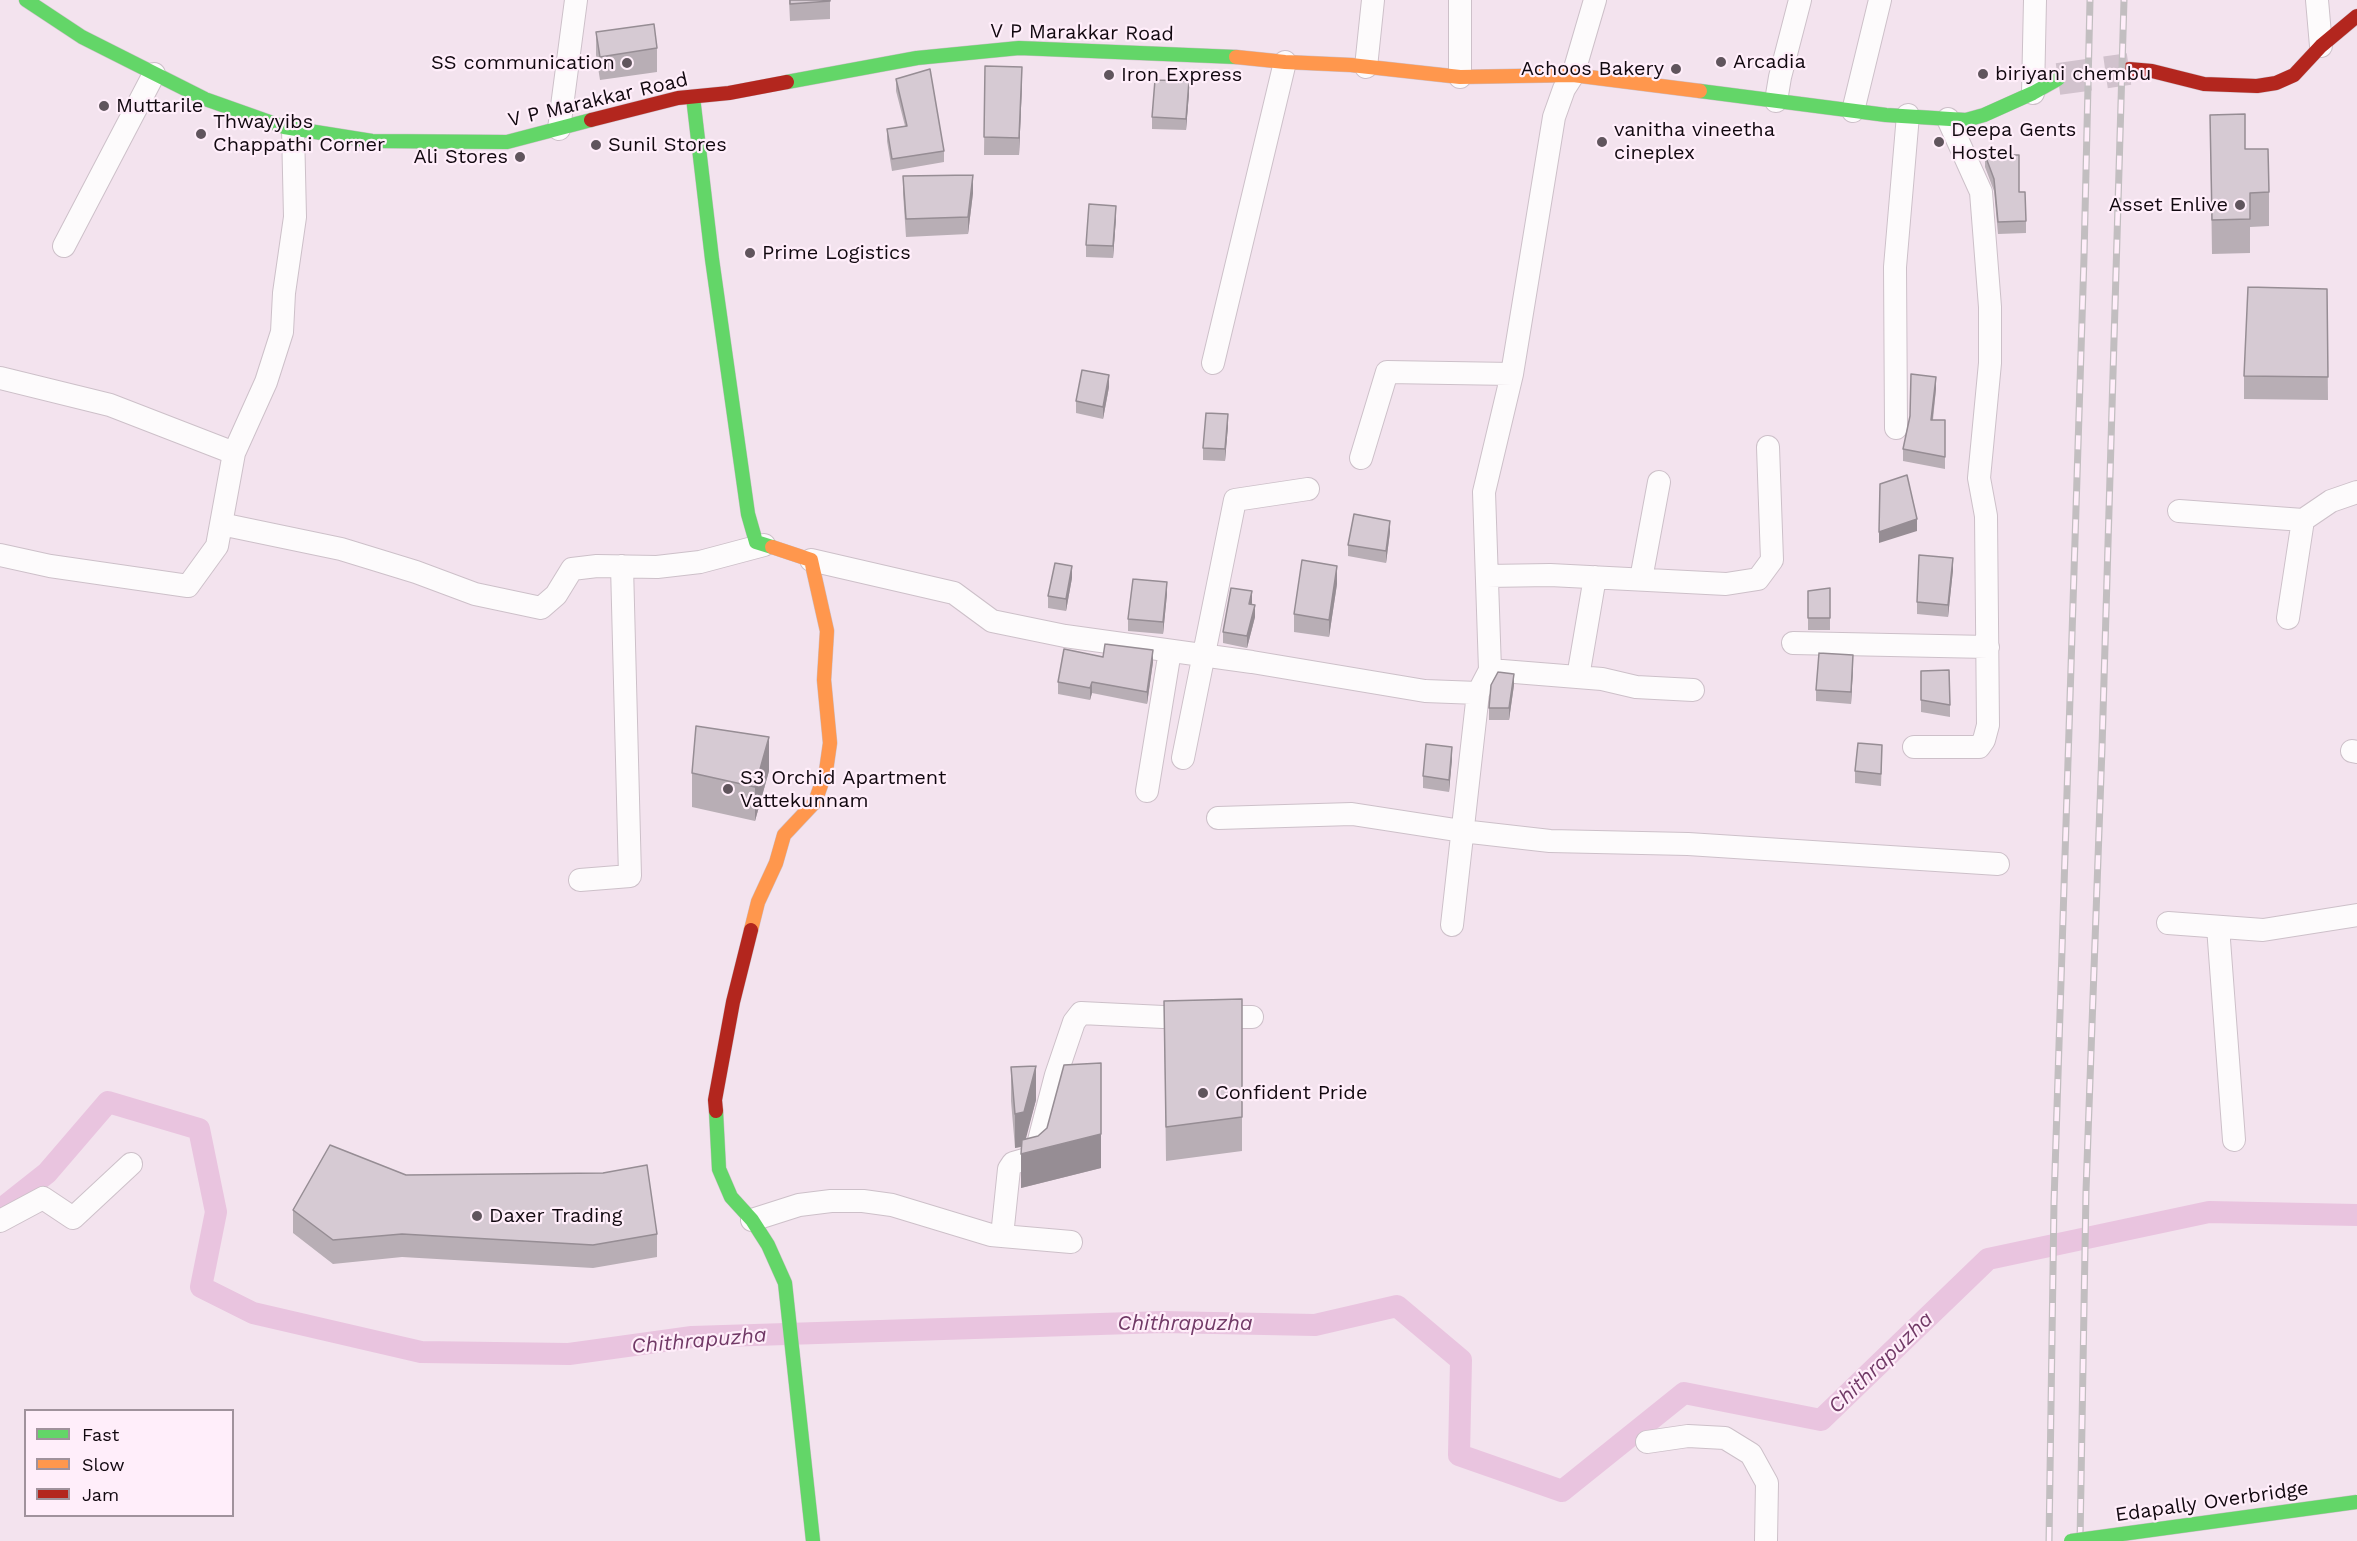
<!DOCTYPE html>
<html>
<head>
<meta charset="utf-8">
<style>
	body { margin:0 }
	#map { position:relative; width:2357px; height:1541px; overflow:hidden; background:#f3e3ee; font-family:"Work Sans",sans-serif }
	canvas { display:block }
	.legend { position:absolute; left:24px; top:1409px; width:210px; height:108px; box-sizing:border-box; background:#ffeefa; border:2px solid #a0929c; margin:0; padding:8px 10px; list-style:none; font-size:18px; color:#11080f }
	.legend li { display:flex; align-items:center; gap:12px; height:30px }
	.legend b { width:30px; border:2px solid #a0929c }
</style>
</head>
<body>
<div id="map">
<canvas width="2357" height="1541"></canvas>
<ul class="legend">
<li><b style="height:8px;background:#63d668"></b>Fast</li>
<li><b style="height:8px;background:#ff974d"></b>Slow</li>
<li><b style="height:8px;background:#b3261e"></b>Jam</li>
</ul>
</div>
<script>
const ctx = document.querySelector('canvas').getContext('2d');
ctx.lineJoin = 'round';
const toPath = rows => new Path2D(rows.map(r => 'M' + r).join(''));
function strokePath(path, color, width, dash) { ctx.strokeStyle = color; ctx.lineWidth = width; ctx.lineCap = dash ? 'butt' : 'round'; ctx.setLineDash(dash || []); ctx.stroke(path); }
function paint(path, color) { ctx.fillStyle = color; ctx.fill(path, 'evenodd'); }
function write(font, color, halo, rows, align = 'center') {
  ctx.font = font + ' "Work Sans",sans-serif'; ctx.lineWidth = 4.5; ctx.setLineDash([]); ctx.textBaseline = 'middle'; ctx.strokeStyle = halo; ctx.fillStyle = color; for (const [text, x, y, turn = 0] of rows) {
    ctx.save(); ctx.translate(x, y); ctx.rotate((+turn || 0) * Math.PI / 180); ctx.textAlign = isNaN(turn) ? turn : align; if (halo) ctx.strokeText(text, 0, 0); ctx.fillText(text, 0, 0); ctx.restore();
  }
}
const canal = toPath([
	[0,1210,47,1173,108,1102,199,1129,216,1212,201,1287,253,1313,421,1352,569,1354,692,1337,1163,1322,1315,1325,1397,1306,1461,1360,1459,1455,1562,1491,1684,1393,1821,1420,1988,1259,2209,1212,2357,1215]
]);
const secondaryTunnel = toPath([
	[2058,79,2129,69]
]);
const street = toPath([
	[2317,0,2321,46],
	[1366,67,1373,0],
	[1460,77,1460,0],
	[2033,93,2035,0],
	[1776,101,1780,77,1800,0],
	[1853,111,1880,0],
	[559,129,576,0],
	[64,246,154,74],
	[1213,363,1285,62],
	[0,378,110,405,234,453],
	[1896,428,1895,267,1908,115],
	[1361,458,1387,372,1512,374],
	[2179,511,2303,520],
	[221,524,341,549,416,572,475,594,541,608,556,595,572,569,597,566,657,567,700,562,764,545],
	[0,555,50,566,188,586,217,546,234,453,266,382,282,332,284,293,295,217,293,129],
	[811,560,954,593,992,621,1065,636,1252,662,1425,691,1478,693,1490,670,1484,492,1512,374,1554,117,1564,89,1573,75,1595,0],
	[1487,576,1550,575,1726,584,1758,579,1772,560,1768,447],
	[1641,579,1659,482],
	[2288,618,2303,520,2331,501,2357,492],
	[1793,643,1988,647],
	[1490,670,1602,679,1636,687,1693,690],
	[1578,677,1595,577],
	[1914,747,1979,747,1984,740,1988,725,1986,516,1979,478,1990,363,1990,307,1981,192,1948,119],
	[2352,751,2357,752],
	[1183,758,1235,500,1308,489],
	[1147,791,1170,651],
	[1218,818,1352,814,1462,831,1550,841,1688,844,1998,864],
	[580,880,630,876,622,566],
	[2168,923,2263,930,2357,915],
	[1452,925,1478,693],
	[2218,927,2234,1140],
	[752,1220,799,1205,831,1201,863,1201,892,1205,991,1235,1002,1236,1009,1169,1013,1163,1034,1157,1036,1152,1056,1075,1074,1022,1081,1013,1163,1017,1252,1017],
	[0,1221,43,1198,73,1218,131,1164],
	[1002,1236,1071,1242],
	[1647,1442,1688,1436,1725,1438,1751,1454,1767,1483,1766,1541]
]);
const fast = toPath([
	[26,0,82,37,205,99,284,127,372,141,507,142,591,120],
	[787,82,917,58,1019,48,1236,57],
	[1700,91,1886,115,1966,120,1984,115,2033,93,2058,79],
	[693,97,712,259,748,514,756,542,772,547],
	[716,1111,719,1169,731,1197,752,1220,768,1245,785,1283,813,1541]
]);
const slow = toPath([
	[1236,57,1285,62,1351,65,1460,77,1573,75,1700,91],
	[751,930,758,902,776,863,784,835,815,802,826,771,830,743,824,680,827,631,811,560,772,547]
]);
const jam = toPath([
	[2129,69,2152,71,2204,84,2257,86,2276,83,2294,75,2321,46,2357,16],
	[591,120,678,98,729,93,787,82],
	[716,1111,715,1100,733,1002,751,930]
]);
const rail = toPath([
	[2049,1541,2054,1202,2084,257,2090,0],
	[2080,1541,2086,1191,2102,748,2124,0]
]);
const fastBridge = toPath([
	[2071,1541,2357,1502]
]);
const wall = toPath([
	[789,0,830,0,830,19,790,21],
	[596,32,657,48,657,72,600,80,596,55],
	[985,66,1022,84,1019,155,984,155],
	[896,79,944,151,944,162,892,171,887,141,887,129,905,126,896,91],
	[1189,93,1186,130,1152,129,1152,117],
	[2210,115,2245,149,2269,192,2269,226,2250,227,2250,253,2212,254],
	[1985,155,2019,192,2026,221,2026,233,1998,234,1994,191,1985,167],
	[903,176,973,193,968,234,906,237,903,193],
	[1116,218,1113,258,1086,257,1086,245],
	[2327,289,2328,400,2244,399,2244,376],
	[1109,387,1103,419,1076,413,1076,401],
	[1936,389,1933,420,1945,420,1945,469,1903,461,1903,449],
	[1228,426,1225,461,1203,460,1203,448],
	[1390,532,1386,563,1348,556,1348,545],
	[1953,570,1948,617,1917,614,1917,602],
	[1072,578,1066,611,1048,608,1048,596],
	[1337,584,1329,637,1294,632,1294,614],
	[1808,591,1830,618,1830,630,1808,630],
	[1167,594,1163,634,1128,631,1128,619],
	[1252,603,1252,605,1255,617,1247,648,1223,643,1223,632],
	[1103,657,1153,662,1147,704,1092,693,1090,700,1058,694,1058,682],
	[1853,667,1851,704,1816,701,1816,690],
	[1921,671,1950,705,1950,717,1921,712],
	[1514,685,1509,720,1489,720,1489,708],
	[1882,756,1881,786,1855,783,1855,771],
	[1452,759,1449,792,1423,788,1423,776],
	[769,771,755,821,692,807,692,773],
	[1242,999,1242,1151,1166,1161,1164,1001],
	[1011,1067,1036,1100,1025,1139,1101,1168,1021,1188,1021,1147,1015,1148,1011,1101],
	[406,1175,657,1234,657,1257,593,1268,402,1257,333,1264,293,1233,293,1210]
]);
const shadedWall = toPath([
	[1022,67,1022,84,1019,155,1019,138],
	[1189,81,1189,93,1186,130,1186,119],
	[973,175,973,193,968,234,968,217],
	[1116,206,1116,218,1113,258,1113,246],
	[1109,375,1109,387,1103,419,1103,407],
	[1936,377,1936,389,1931,432,1931,420],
	[1228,414,1228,426,1225,461,1225,449],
	[1917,519,1917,531,1879,543,1879,532],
	[1390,521,1390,532,1386,563,1386,551],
	[1953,558,1953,570,1948,617,1948,605],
	[1072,566,1072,578,1066,611,1066,599],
	[1337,566,1337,584,1329,637,1329,620],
	[1167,582,1167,594,1163,634,1163,622],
	[1252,591,1252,603,1249,616,1249,604],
	[1255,605,1255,617,1247,648,1247,636],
	[1153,650,1153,662,1147,704,1147,692],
	[1853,655,1853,667,1851,704,1851,692],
	[1514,674,1514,685,1509,720,1509,708],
	[1092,682,1092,693,1090,700,1090,688],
	[769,737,769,771,755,821,755,787],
	[1452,747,1452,759,1449,792,1449,780],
	[1101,1063,1101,1168,1021,1188,1021,1154,1101,1134],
	[1036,1066,1036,1100,1024,1146,1015,1148,1015,1114]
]);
const building = toPath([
	[790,0,830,0,830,1,790,4,790,0],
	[654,24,657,48,600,57,596,32,654,24],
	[985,66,1022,67,1019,138,984,137,985,66],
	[930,69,944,151,892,159,887,129,907,126,896,79,930,69],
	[1155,80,1189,81,1186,119,1152,117,1155,80],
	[2245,114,2245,149,2268,149,2269,192,2250,193,2250,219,2212,220,2210,115,2245,114],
	[1985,155,2019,155,2019,192,2025,192,2026,221,1998,222,1994,179,1985,155],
	[973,175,968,217,906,219,903,176,973,175],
	[1089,204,1116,206,1113,246,1086,245,1089,204],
	[2248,287,2327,289,2328,377,2244,376,2248,287],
	[1082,370,1109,375,1103,407,1076,401,1082,370],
	[1911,374,1936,377,1931,420,1945,420,1945,457,1903,449,1910,416,1911,374],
	[1206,413,1228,414,1225,449,1203,448,1206,413],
	[1907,475,1917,519,1879,532,1880,484,1907,475],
	[1354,514,1390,521,1386,551,1348,545,1354,514],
	[1919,555,1953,558,1948,605,1917,602,1919,555],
	[1302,560,1337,566,1329,620,1294,614,1302,560],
	[1055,563,1072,566,1066,599,1048,596,1055,563],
	[1133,579,1167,582,1163,622,1128,619,1133,579],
	[1231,588,1252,591,1249,604,1255,605,1247,636,1223,632,1231,588],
	[1830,588,1830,618,1808,618,1808,591,1830,588],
	[1105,644,1153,650,1147,692,1092,682,1090,688,1058,682,1064,649,1103,657,1105,644],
	[1819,653,1853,655,1851,692,1816,690,1819,653],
	[1949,670,1950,705,1921,700,1921,671,1949,670],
	[1498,672,1514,674,1509,708,1489,708,1491,685,1498,672],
	[696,726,769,737,755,787,692,773,696,726],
	[1858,743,1882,745,1881,774,1855,771,1858,743],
	[1426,744,1452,747,1449,780,1423,776,1426,744],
	[1242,999,1242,1117,1166,1127,1164,1001,1242,999],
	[1101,1063,1101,1134,1021,1154,1022,1140,1038,1136,1047,1128,1064,1065,1101,1063],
	[1036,1066,1024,1112,1015,1114,1011,1067,1036,1066],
	[330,1145,406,1175,603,1173,647,1165,657,1234,593,1245,402,1234,333,1240,293,1210,330,1145]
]);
const markers = [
	[1721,62,6,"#60555d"],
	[627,63,6,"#60555d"],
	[1676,69,6,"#60555d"],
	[1983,74,6,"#60555d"],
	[1109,75,6,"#60555d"],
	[104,106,6,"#60555d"],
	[201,134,6,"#60555d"],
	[1602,142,6,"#60555d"],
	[1939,142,6,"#60555d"],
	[596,145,6,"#60555d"],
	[520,157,6,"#60555d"],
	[2240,205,6,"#60555d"],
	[750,253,6,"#60555d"],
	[728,789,6,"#60555d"],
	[1203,1093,6,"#60555d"],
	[477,1216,6,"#60555d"]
];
const streetNames = [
	["V P Marakkar Road",1082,33,1],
	["V P Marakkar Road",598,100,-13],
	["Edapally Overbridge",2212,1502,-8]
];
const poiNames = [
	["Arcadia",1733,62],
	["SS communication",615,63,"right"],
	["Achoos Bakery",1664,69,"right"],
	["biriyani chembu",1995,74],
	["Iron Express",1121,75],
	["Muttarile",116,106],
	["Thwayyibs",213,122],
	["Chappathi Corner",213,145],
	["vanitha vineetha",1614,130],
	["cineplex",1614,153],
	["Deepa Gents",1951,130],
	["Hostel",1951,153],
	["Sunil Stores",608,145],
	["Ali Stores",508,157,"right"],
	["Asset Enlive",2228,205,"right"],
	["Prime Logistics",762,253],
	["S3 Orchid Apartment",740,778],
	["Vattekunnam",740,801],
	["Confident Pride",1215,1093],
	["Daxer Trading",489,1216]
];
const waterNames = [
	["Chithrapuzha",1185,1324],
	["Chithrapuzha",699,1341,-5],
	["Chithrapuzha",1881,1363,-44]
];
strokePath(canal, '#e9c4df', 22);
strokePath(secondaryTunnel, '#d1c2cd', 32, [32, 16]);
strokePath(street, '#cdc0c9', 24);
strokePath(fast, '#cdc0c9', 15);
strokePath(slow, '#cdc0c9', 15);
strokePath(jam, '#cdc0c9', 15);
strokePath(street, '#fdfbfc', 22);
strokePath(fast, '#63d668', 14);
strokePath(slow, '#ff974d', 14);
strokePath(jam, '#b3261e', 14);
strokePath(rail, '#c2bec0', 7);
strokePath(rail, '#ffeefa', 4.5, [14]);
strokePath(fastBridge, '#cdc0c9', 15, []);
strokePath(fastBridge, '#63d668', 14);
paint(wall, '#b8aeb5');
paint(shadedWall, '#968d94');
paint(building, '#d6cad3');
strokePath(building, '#968d94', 1.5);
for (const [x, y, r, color] of markers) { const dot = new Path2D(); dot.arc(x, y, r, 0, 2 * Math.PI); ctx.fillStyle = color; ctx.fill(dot); strokePath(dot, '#ffeefa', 2); }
write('20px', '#11080f', '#ffeefa', streetNames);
write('20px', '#11080f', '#ffeefa', poiNames, 'left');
write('italic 21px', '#713966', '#ffeefa', waterNames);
</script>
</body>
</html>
